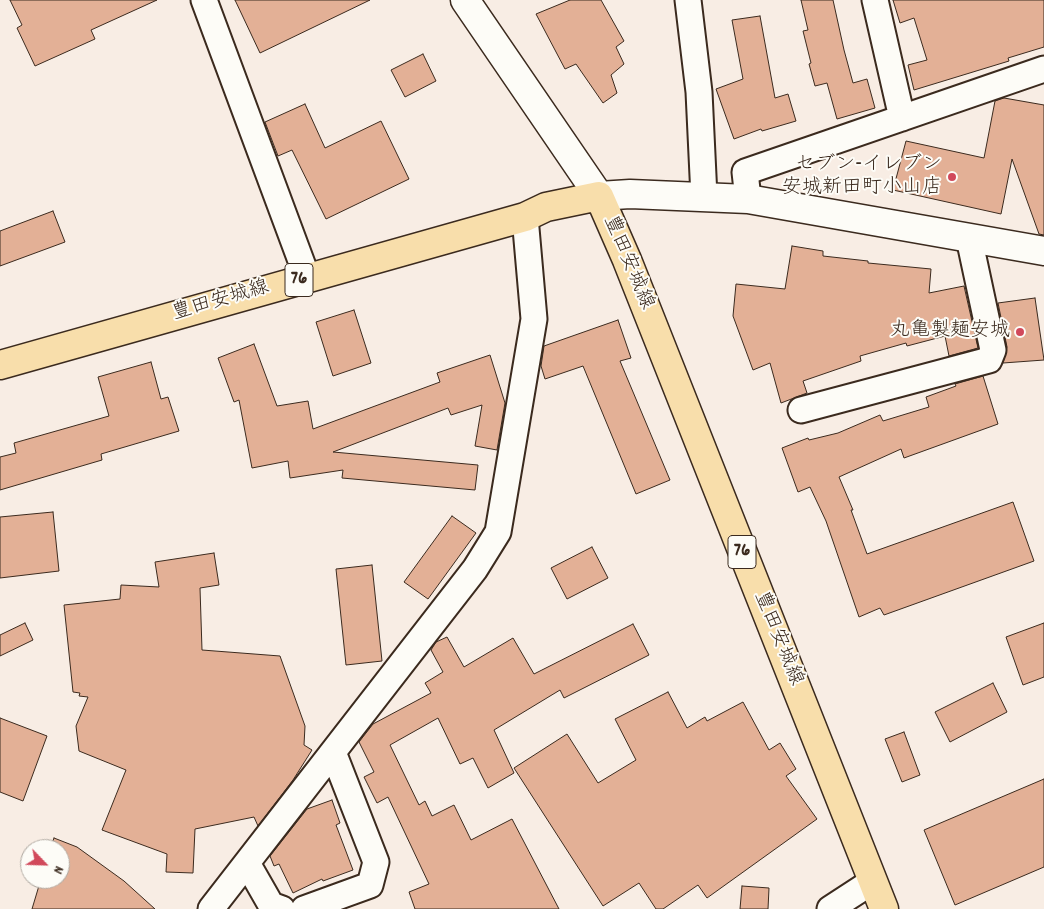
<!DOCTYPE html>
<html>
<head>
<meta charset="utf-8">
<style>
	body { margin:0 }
	#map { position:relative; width:1044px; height:909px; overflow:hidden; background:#f8ede4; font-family:Dekko,sans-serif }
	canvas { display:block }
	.north { position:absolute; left:20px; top:839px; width:50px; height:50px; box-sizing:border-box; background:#fdfcf7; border:1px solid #afa8a0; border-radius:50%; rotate:114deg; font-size:14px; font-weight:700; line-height:20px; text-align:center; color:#3b2a1e }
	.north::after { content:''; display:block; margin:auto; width:18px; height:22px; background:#d1495b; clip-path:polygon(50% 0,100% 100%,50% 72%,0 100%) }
</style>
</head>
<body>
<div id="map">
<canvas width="1044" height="909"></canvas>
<div class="north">N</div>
</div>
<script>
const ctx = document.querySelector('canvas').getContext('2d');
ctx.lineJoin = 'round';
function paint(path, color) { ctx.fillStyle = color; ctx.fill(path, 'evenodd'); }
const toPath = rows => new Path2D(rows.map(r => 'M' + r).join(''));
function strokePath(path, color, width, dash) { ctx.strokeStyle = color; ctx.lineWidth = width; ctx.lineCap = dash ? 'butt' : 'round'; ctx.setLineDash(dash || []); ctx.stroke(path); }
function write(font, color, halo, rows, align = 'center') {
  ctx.font = font + ' Dekko,"Klee One",sans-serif'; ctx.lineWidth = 4; ctx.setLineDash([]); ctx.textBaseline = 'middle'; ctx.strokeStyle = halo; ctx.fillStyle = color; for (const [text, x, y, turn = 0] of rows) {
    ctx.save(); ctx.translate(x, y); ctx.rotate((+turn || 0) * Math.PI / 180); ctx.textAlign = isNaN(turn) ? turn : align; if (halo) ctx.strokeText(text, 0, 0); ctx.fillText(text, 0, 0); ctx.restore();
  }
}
const building = toPath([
	[10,0,157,0,91,30,95,39,35,66,17,28,22,25,10,0],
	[235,0,370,0,260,53,235,0],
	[570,0,601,0,624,41,616,47,624,64,611,75,617,93,603,103,576,64,565,69,536,14,570,0],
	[801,0,833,0,844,50,853,83,867,79,875,108,837,119,827,83,815,86,809,64,811,63,803,31,808,30,801,0],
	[893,0,1044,0,1044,47,1008,58,1009,61,914,90,908,65,927,60,914,18,900,23,893,0],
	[760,16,775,98,788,94,796,121,762,131,761,129,734,139,716,89,743,79,732,20,760,16],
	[423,54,436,81,405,97,391,70,423,54],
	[1004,98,1044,105,1044,235,1039,234,1012,159,1001,214,893,190,906,141,984,158,995,101,1004,98],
	[305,104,325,148,381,121,409,179,326,219,292,150,278,156,265,122,305,104],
	[53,211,65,242,0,266,0,231,53,211],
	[792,246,823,251,823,256,868,261,868,263,931,269,929,293,964,286,978,348,949,356,945,336,907,346,906,343,860,356,861,361,803,381,807,393,781,403,770,363,753,370,733,316,736,284,785,289,792,246],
	[1035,298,1044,360,1003,363,1007,347,998,303,1035,298],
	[354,310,371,363,333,376,316,322,354,310],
	[618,320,631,358,620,361,670,480,636,494,583,366,545,379,541,366,544,346,618,320],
	[254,344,277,406,308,401,313,429,440,382,437,373,490,355,505,403,497,450,475,446,482,405,451,415,448,408,333,452,478,465,475,490,342,478,343,470,290,478,288,461,252,468,239,400,234,402,218,358,254,344],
	[151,362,161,399,168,397,179,431,101,454,102,460,0,490,0,457,16,453,14,443,109,416,98,377,151,362],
	[983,376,998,424,904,458,901,449,839,477,853,510,851,510,867,554,1013,502,1034,561,884,615,880,608,859,617,826,521,810,487,798,492,782,448,808,438,809,440,838,433,880,415,883,421,929,407,926,397,956,386,955,384,983,376],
	[53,512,59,571,0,578,0,517,53,512],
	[452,516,476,533,428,599,404,582,452,516],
	[592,547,608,578,567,599,551,568,592,547],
	[214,553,219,585,200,588,202,650,280,656,305,726,304,745,312,750,293,780,258,826,254,817,195,829,193,873,166,872,167,854,102,830,126,770,79,751,76,726,88,697,79,696,80,693,73,692,64,605,120,599,121,585,159,587,155,562,214,553],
	[372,565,382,661,346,665,336,569,372,565],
	[25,623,33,640,0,656,0,635,25,623],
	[1044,623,1044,677,1023,685,1006,637,1044,623],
	[633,624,649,655,564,698,560,690,494,730,514,773,488,788,473,758,460,764,438,718,390,745,419,805,425,801,432,816,454,805,471,840,512,819,559,909,415,909,409,892,429,884,388,797,377,803,364,777,374,772,359,742,373,724,431,693,425,683,443,672,431,650,436,642,447,637,464,667,513,638,534,674,633,624],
	[993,683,1007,712,950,742,935,712,993,683],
	[668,692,687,728,705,717,707,721,743,702,769,750,780,743,796,769,786,776,817,819,707,898,698,885,663,909,656,909,639,883,603,906,514,768,567,734,598,783,636,760,615,719,668,692],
	[0,718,47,736,23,801,0,792,0,718],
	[904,732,920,775,902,782,885,739,904,732],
	[1044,779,1044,867,955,905,924,830,1044,779],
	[332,800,340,823,336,825,353,870,323,881,322,879,293,893,279,864,274,866,270,856,307,809,332,800],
	[54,838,77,847,124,881,155,909,32,909,41,879,60,879,60,849,50,849,54,838],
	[742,886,769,888,768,909,740,909,742,886]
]);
const street = toPath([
	[204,0,307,277],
	[688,0,699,92,704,197],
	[875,0,902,118],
	[748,199,745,172,1044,69],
	[801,410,989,360,993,350,969,238],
	[247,863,271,905,282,909],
	[211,909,475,569,498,532,534,319,525,217],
	[304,909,370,885,376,862,333,752],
	[830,909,873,881]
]);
const secondary = toPath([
	[465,0,599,196,630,194,748,199,1044,251]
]);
const primary = toPath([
	[0,365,525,217,546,207,599,196,627,260,884,909]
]);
const markers = [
	[952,177,5,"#d1495b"],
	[1020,332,5,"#d1495b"]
];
const shields = [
	[299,280,28],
	[742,552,28]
];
const shieldNames = [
	["76",299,280],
	["76",742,552]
];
const poiNames = [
	["セブン-イレブン",942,166],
	["安城新田町小山店",942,189],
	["丸亀製麺安城",1010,332]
];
const streetNames = [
	["豊田安城線",627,263,67],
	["豊田安城線",221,302,-16],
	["豊田安城線",777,639,68]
];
paint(building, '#e3b096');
strokePath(building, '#3b2a1e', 1);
strokePath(street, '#3b2a1e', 29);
strokePath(secondary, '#3b2a1e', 31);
strokePath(primary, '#3b2a1e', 31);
strokePath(street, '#fdfcf7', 25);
strokePath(secondary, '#fdfcf7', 28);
strokePath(primary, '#f8deab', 28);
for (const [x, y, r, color] of markers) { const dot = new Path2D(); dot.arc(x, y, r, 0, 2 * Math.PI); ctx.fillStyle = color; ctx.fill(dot); strokePath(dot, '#fdfcf7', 2); }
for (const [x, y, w] of shields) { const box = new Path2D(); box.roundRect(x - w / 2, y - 16.5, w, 33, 4); ctx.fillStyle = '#fdfcf7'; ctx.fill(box); strokePath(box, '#3b2a1e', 1); }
write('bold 19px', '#3b2a1e', null, shieldNames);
write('20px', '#3b2a1e', '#fdfcf7', poiNames, 'right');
write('20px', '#3b2a1e', '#fdfcf7', streetNames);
</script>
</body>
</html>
